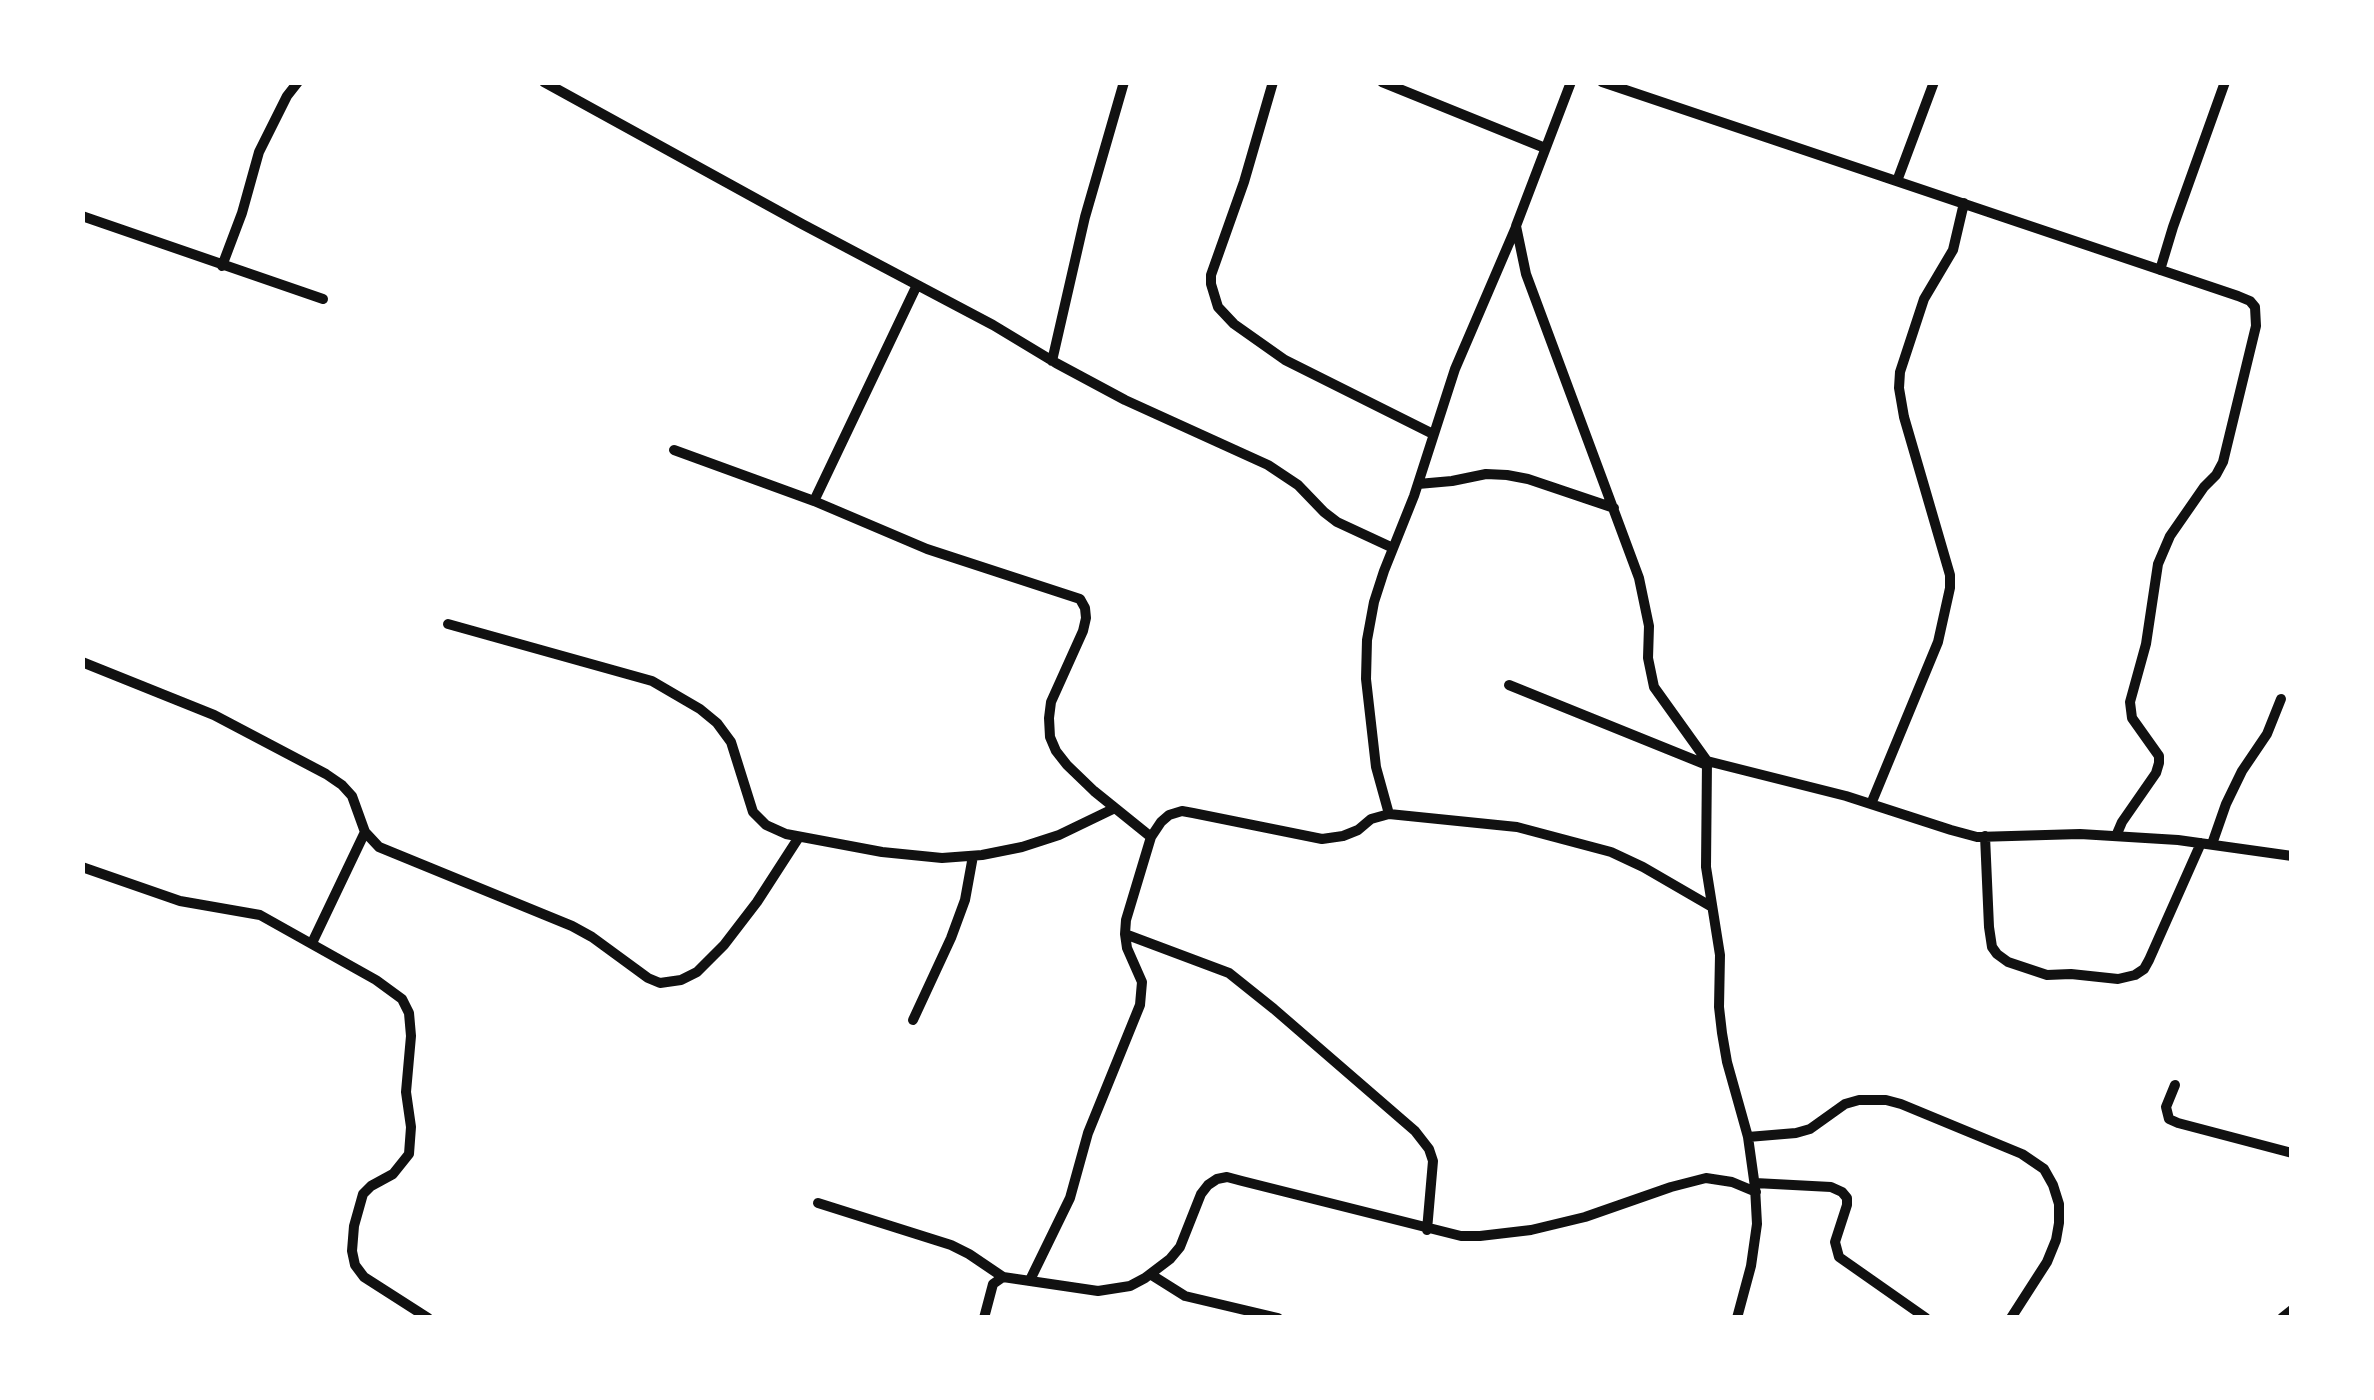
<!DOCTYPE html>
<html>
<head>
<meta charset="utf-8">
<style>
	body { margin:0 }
	#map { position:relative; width:2374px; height:1400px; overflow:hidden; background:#fff; font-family:"Varela Round",sans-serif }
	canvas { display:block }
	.frame { position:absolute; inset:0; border:85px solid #fff; pointer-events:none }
</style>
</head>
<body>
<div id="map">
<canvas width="2374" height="1400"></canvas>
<div class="frame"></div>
</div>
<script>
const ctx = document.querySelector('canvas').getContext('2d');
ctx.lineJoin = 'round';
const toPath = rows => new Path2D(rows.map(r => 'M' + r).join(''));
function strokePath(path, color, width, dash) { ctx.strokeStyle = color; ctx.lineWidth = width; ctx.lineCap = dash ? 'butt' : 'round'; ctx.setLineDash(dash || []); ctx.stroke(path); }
const minor = toPath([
	[544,82,802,224,993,325,1056,363,1125,400,1268,465,1298,485,1324,512,1337,522,1393,548],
	[1273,82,1244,182,1211,275,1211,284,1218,307,1234,324,1285,360,1433,434],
	[1382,82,1545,148],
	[1571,82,1516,226,1526,274,1639,578,1649,626,1648,658,1654,687,1707,761],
	[1602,82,2238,296,2250,301,2255,307,2256,326,2223,462,2216,475,2204,487,2170,536,2158,564,2146,644,2130,702,2132,718,2159,756,2159,763,2156,773,2122,822,2116,836],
	[1897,181,1934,82],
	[82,216,323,299],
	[222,266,242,213,259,152,287,96,298,82],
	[2160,270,2173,227,2225,82],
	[1052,361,1085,217,1124,82],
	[674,450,814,501,927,549,1080,599,1085,608,1086,618,1083,631,1051,702,1049,718,1050,737,1056,751,1067,765,1094,791,1151,837],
	[1418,484,1452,481,1486,474,1507,475,1528,479,1614,508],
	[814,501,917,285],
	[448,624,652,681,700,709,717,723,731,742,753,812,766,825,786,834,882,852,942,858,982,855,1022,847,1059,835,1115,808],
	[82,662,214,715,326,774,342,785,352,796,365,832,379,847,572,926,592,937,648,978,660,983,681,980,697,972,724,945,757,902,799,837],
	[1509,685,1707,765],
	[1871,804,1938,642,1950,588,1950,575,1904,417,1899,388,1900,372,1924,299,1953,250,1964,203],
	[1389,814,1376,767,1366,679,1367,640,1374,602,1384,571,1414,496,1455,369,1516,227],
	[1985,836,1989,927,1992,947,1997,954,2008,962,2047,975,2071,974,2118,979,2135,975,2144,969,2149,960,2201,843],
	[2212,844,2226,804,2242,771,2267,734,2281,699],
	[82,867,180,901,260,915,376,980,402,999,409,1013,411,1036,406,1092,411,1127,409,1154,393,1174,371,1186,363,1194,354,1226,352,1251,355,1265,364,1277,428,1318],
	[1125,934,1229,973,1274,1009,1415,1131,1429,1149,1433,1161,1427,1230],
	[312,943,365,832],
	[913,1020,951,938,965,900,973,856],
	[2175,1085,2166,1107,2169,1119,2178,1123,2292,1153],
	[1748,1137,1796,1133,1810,1129,1845,1104,1859,1100,1886,1100,1901,1104,2022,1154,2044,1169,2053,1185,2059,1204,2059,1223,2056,1240,2047,1262,2011,1318],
	[1755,1183,1831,1187,1842,1192,1847,1198,1847,1205,1835,1242,1839,1257,1926,1318],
	[818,1203,951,1245,969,1254,1003,1277],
	[1150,1274,1185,1296,1278,1318],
	[1030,1280,1070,1198,1088,1133,1140,1005,1142,982,1127,948,1125,934,1126,920,1151,837,1161,822,1169,815,1182,811,1193,813,1322,839,1343,836,1358,830,1371,819,1389,814,1517,827,1611,852,1643,867,1712,907],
	[984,1318,993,1284,1003,1277,1098,1291,1130,1286,1145,1278,1170,1259,1180,1247,1201,1194,1208,1185,1217,1179,1227,1177,1242,1181,1461,1236,1480,1236,1531,1230,1585,1217,1671,1187,1706,1178,1732,1182,1756,1192],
	[1737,1318,1751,1266,1757,1224,1755,1187,1748,1137,1727,1062,1722,1033,1719,1007,1720,955,1706,867,1707,761,1846,796,1951,830,1977,837,2080,834,2178,840,2292,856],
	[2282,1318,2292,1310]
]);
strokePath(minor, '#111', 10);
</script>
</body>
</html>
